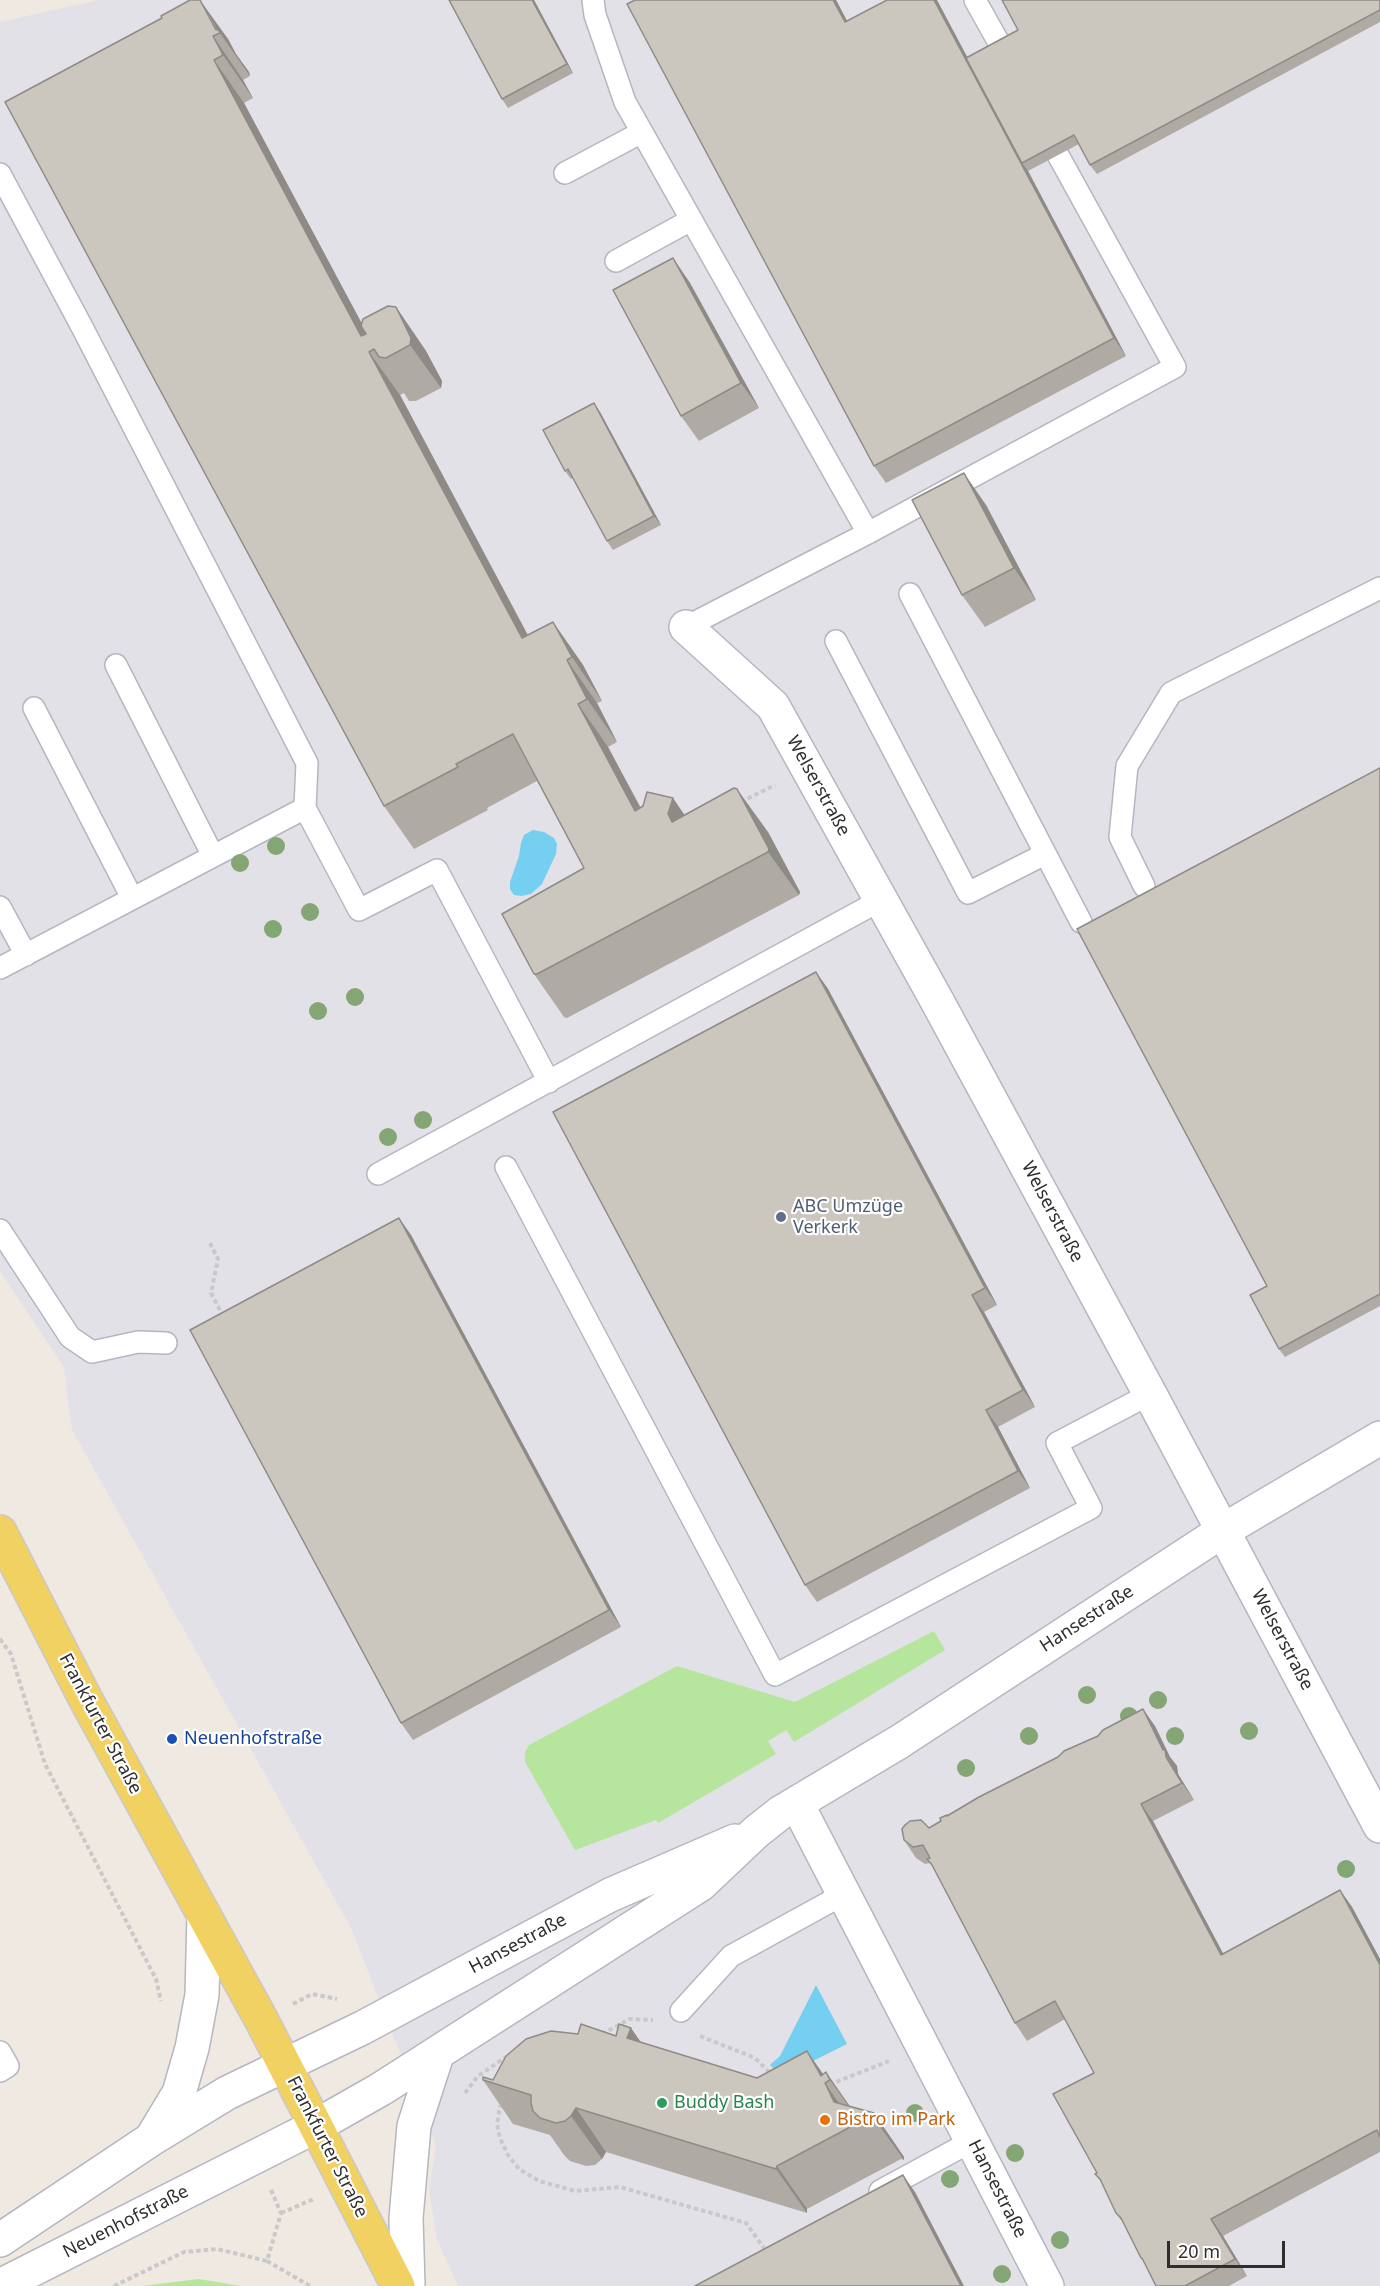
<!DOCTYPE html>
<html>
<head>
<meta charset="utf-8">
<style>
	body { margin:0 }
	#map { position:relative; width:1380px; height:2286px; overflow:hidden; background:#efe9e1; font-family:"Noto Sans",sans-serif }
	canvas { display:block }
	.scale { position:absolute; left:1167px; top:2241px; width:118px; height:27px; box-sizing:border-box; border:3px solid #2e2e2e; border-top:0; padding-left:8px; font-size:18px; line-height:21px; white-space:nowrap; color:#2e2e2e; -webkit-text-stroke:4px #fff; paint-order:stroke }
</style>
</head>
<body>
<div id="map">
<canvas width="1380" height="2286"></canvas>
<div class="scale">20 m</div>
</div>
<script>
const ctx = document.querySelector('canvas').getContext('2d');
ctx.lineJoin = 'round';
function paint(path, color) { ctx.fillStyle = color; ctx.fill(path, 'evenodd'); }
const toPath = rows => new Path2D(rows.map(r => 'M' + r).join(''));
function strokePath(path, color, width, dash) { ctx.strokeStyle = color; ctx.lineWidth = width; ctx.lineCap = dash ? 'butt' : 'round'; ctx.setLineDash(dash || []); ctx.stroke(path); }
function write(font, color, halo, rows, align = 'center') {
  ctx.font = font + ' "Noto Sans",sans-serif'; ctx.lineWidth = 4.5; ctx.setLineDash([]); ctx.textBaseline = 'middle'; ctx.strokeStyle = halo; ctx.fillStyle = color; for (const [text, x, y, turn = 0] of rows) {
    ctx.save(); ctx.translate(x, y); ctx.rotate((+turn || 0) * Math.PI / 180); ctx.textAlign = isNaN(turn) ? turn : align; if (halo) ctx.strokeText(text, 0, 0); ctx.fillText(text, 0, 0); ctx.restore();
  }
}
const industrial = toPath([
	[99,0,1380,0,1380,2286,458,2286,437,2240,429,2189,436,2145,351,1928,72,1430,64,1367,0,1271,0,22]
]);
const green = toPath([
	[934,1631,945,1650,794,1742,786,1730,768,1741,776,1754,658,1823,656,1820,575,1850,525,1762,525,1752,529,1745,677,1666,795,1702],
	[199,2279,241,2286,142,2286]
]);
const water = toPath([
	[533,830,544,832,554,838,557,844,556,854,542,884,531,894,521,896,514,895,510,889,510,882,519,856,521,843,524,835],
	[816,1985,847,2044,781,2077,770,2065,780,2056]
]);
const path = toPath([
	[741,802,775,785],
	[210,1243,218,1259,211,1293,222,1314],
	[0,1639,11,1654,45,1764,156,1979,161,2001],
	[293,2004,312,1994,337,1999],
	[602,2034,630,2019,653,2020],
	[700,2036,755,2058,771,2074],
	[829,2083,836,2082,889,2061],
	[465,2093,478,2076,506,2057],
	[503,2104,500,2107,497,2124,500,2138,508,2155,519,2169,539,2181,575,2191,620,2187,746,2223,766,2251],
	[271,2190,281,2213,267,2261,310,2286],
	[281,2213,314,2199],
	[114,2286,184,2252,217,2249,267,2261]
]);
const lane = toPath([
	[593,0,595,15,625,102,868,533],
	[975,0,1003,50],
	[565,173,642,132],
	[0,174,82,327,307,763,305,808],
	[616,261,691,220],
	[910,594,1081,922],
	[686,627,868,533,1175,367,1058,155],
	[836,641,968,893,1045,854],
	[116,665,213,856],
	[34,708,132,898],
	[1144,886,1120,837,1127,766,1171,693,1380,588],
	[0,907,26,955],
	[0,968,305,808,359,910,437,870,549,1082],
	[506,1167,775,1675,1091,1508,1057,1443,1150,1394],
	[378,1174,881,900],
	[0,1230,70,1337,92,1352,138,1342,166,1343],
	[681,2011,731,1956,844,1894],
	[0,2052,8,2066,0,2071],
	[880,2191,972,2141]
]);
const street = toPath([
	[686,627,773,706,936,999,1150,1394,1380,1826],
	[797,1804,1047,2286],
	[153,2136,179,2093,192,2048,202,1995,204,1915],
	[0,2240,150,2140,227,2093,362,2028,610,1895,735,1841],
	[0,2286,316,2126,381,2089,701,1884,756,1832,780,1813,899,1742,1224,1530,1380,1438],
	[408,2286,406,2218,414,2126,437,2055]
]);
const primary = toPath([
	[0,1532,85,1698,262,2021,398,2286]
]);
const trees = [
	[276,846],
	[240,863],
	[310,912],
	[273,929],
	[355,997],
	[318,1011],
	[423,1120],
	[388,1137],
	[1087,1695],
	[1158,1700],
	[1129,1716],
	[1249,1731],
	[1029,1736],
	[1175,1736],
	[966,1768],
	[1346,1869],
	[915,2113],
	[1015,2153],
	[950,2179],
	[1060,2240],
	[1002,2274]
];
const wall = toPath([
	[190,0,228,39,236,54,249,72,250,76,243,80,253,98,244,103,362,324,396,307,426,351,442,381,441,388,416,401,409,401,404,393,400,395,528,635,553,622,583,665,602,701,597,703,617,742,608,747,641,808,684,815,768,832,800,892,799,895,567,1018,564,1017,534,974,584,868,537,781,487,808,488,810,414,849,384,806,162,18],
	[449,0,534,0,573,73,508,108,502,99],
	[635,0,836,0,847,21,967,57,1380,0,1380,22,1097,174,1090,165,1079,144,1028,171,1126,356,886,483,874,466],
	[673,258,690,283,759,408,699,441,681,416],
	[600,412,661,525,613,550,607,541,573,478,571,479,565,471],
	[986,505,1036,600,985,627,962,595],
	[1380,768,1380,1306,1285,1357,1279,1349,1267,1286],
	[816,972,828,989,997,1305,984,1312,1035,1407,998,1427,1030,1488,817,1602,805,1585],
	[399,1218,411,1235,621,1627,413,1740,401,1723],
	[1155,1726,1170,1757,1177,1766,1178,1774,1194,1800,1153,1821,1223,1954,1340,1890,1352,1907,1380,1959,1380,2152,1223,2236,1247,2276,1229,2286,1156,2286,1147,2267,1141,2258,1124,2224,1116,2213,1103,2184,1095,2174,1097,2173,1094,2073,1065,2019,1027,2041,1015,2023,936,1871,930,1863,925,1864,916,1858,904,1840,929,1828,947,1816],
	[578,2034,616,2036,757,2078,823,2074,826,2072,850,2106,874,2113,904,2157,904,2160,901,2159,807,2209,807,2213,606,2152,602,2159,595,2165,586,2166,570,2161,564,2155,550,2135,513,2124,483,2080,493,2080]
]);
const shadedWall = toPath([
	[200,0,228,39,236,54,249,72,250,76,220,33,219,33],
	[532,0,534,0,573,73,567,64],
	[833,0,836,0,857,40,845,22],
	[934,0,937,0,1023,162,1022,163,1028,171,1126,356,1114,338],
	[213,36,243,80,253,98,223,55],
	[214,60,244,103,377,352,361,336],
	[673,258,690,283,759,408,741,383],
	[396,307,426,351,442,381,441,388,410,345],
	[369,352,400,395,552,681,522,638],
	[594,403,600,412,661,525,654,516],
	[964,473,986,505,1036,600,1014,568],
	[553,622,583,665,602,701,572,657],
	[567,660,597,703,617,742,587,699],
	[578,704,608,747,665,854,635,811],
	[737,789,768,832,800,892,799,895,768,852],
	[673,798,703,842,672,822,668,814],
	[816,972,828,989,997,1305,985,1288],
	[399,1218,411,1235,621,1627,609,1610],
	[972,1295,984,1312,1035,1407,1023,1390],
	[986,1410,998,1427,1030,1488,1018,1471],
	[1143,1709,1155,1726,1170,1757,1177,1766,1178,1774,1194,1800,1182,1783,1163,1750],
	[1141,1804,1153,1821,1233,1972,1221,1955],
	[1340,1890,1352,1907,1380,1959,1380,1965],
	[631,2028,661,2071,627,2038],
	[807,2051,828,2081,821,2076],
	[826,2072,856,2116,861,2124,830,2080],
	[825,2083,854,2125,834,2102],
	[576,2108,606,2152,602,2159,571,2116],
	[874,2113,904,2157,904,2160,873,2117],
	[777,2166,807,2209,807,2213,776,2169],
	[903,2175,915,2192,964,2286,961,2286],
	[1211,2219,1223,2236,1247,2276,1235,2259]
]);
const building = toPath([
	[190,0,200,0,216,30,218,29,220,33,213,36,223,55,214,60,361,336,366,334,361,326,363,319,388,306,396,307,411,338,410,345,386,358,379,357,374,349,369,352,522,638,553,622,572,657,567,660,587,699,578,704,635,811,643,806,647,792,673,798,668,814,672,822,734,788,737,789,769,849,768,852,537,974,534,974,502,914,584,868,513,734,456,764,458,767,384,806,5,102,162,18,161,16,190,0],
	[449,0,532,0,567,64,502,99,449,0],
	[635,0,833,0,845,22,887,0,934,0,1114,338,874,466,627,4,635,0],
	[1002,0,1380,0,1380,10,1090,165,1074,135,1022,163,966,58,1018,30,1002,0],
	[673,258,741,383,681,416,613,290,673,258],
	[594,403,654,516,607,541,568,469,565,471,543,430,594,403],
	[964,473,1014,568,962,595,912,500,964,473],
	[1380,768,1380,1294,1279,1349,1250,1295,1267,1286,1077,929,1380,768],
	[816,972,985,1288,972,1295,1023,1390,986,1410,1018,1471,805,1585,553,1112,816,972],
	[399,1218,609,1610,401,1723,190,1330,399,1218],
	[1143,1709,1163,1750,1165,1749,1166,1757,1182,1783,1141,1804,1221,1955,1340,1890,1380,1965,1380,2137,1377,2130,1211,2219,1235,2259,1185,2286,1156,2286,1142,2258,1141,2258,1121,2218,1116,2213,1100,2179,1095,2174,1097,2173,1053,2094,1094,2073,1055,2001,1015,2023,932,1865,927,1859,930,1858,923,1845,913,1847,904,1840,902,1829,905,1825,910,1821,921,1820,929,1828,941,1821,940,1818,947,1815,947,1816,979,1797,1058,1757,1064,1751,1098,1736,1103,1730,1143,1709],
	[581,2024,616,2036,619,2024,631,2028,627,2038,757,2078,807,2051,821,2076,826,2072,830,2080,825,2083,834,2102,874,2113,873,2117,871,2116,777,2166,776,2169,576,2108,571,2116,565,2121,556,2123,540,2118,533,2111,531,2103,531,2095,483,2080,483,2077,493,2080,506,2056,526,2039,551,2031,578,2034,581,2024],
	[903,2175,961,2286,695,2286,903,2175]
]);
const markers = [
	[781,1217,6,"#5c6f8a"],
	[172,1739,6,"#1a4fb4"],
	[662,2103,6,"#2e9e5b"],
	[825,2120,6,"#e8710a"]
];
const streetNames = [
	["Welserstraße",818,786,61],
	["Welserstraße",1052,1212,62],
	["Hansestraße",1087,1619,-33],
	["Welserstraße",1282,1640,62],
	["Frankfurter Straße",100,1724,62],
	["Hansestraße",518,1944,-28],
	["Frankfurter Straße",327,2147,63],
	["Hansestraße",997,2189,63],
	["Neuenhofstraße",126,2222,-27]
];
const serviceNames = [
	["ABC Umzüge",793,1207],
	["Verkerk",793,1228]
];
const transitNames = [
	["Neuenhofstraße",184,1739]
];
const leisureNames = [
	["Buddy Bash",674,2103]
];
const foodNames = [
	["Bistro im Park",837,2120]
];
paint(industrial, '#e3e1e8');
paint(green, '#b6e59e');
paint(water, '#75cff0');
strokePath(lane, '#b4b7c1', 24);
strokePath(street, '#b4b7c1', 36);
strokePath(primary, '#c9c9c9', 36);
strokePath(path, '#c9c9c9', 4, [4.5, 3]);
strokePath(lane, '#fff', 21);
strokePath(street, '#fff', 33);
strokePath(primary, '#f2d163', 33);
ctx.fillStyle = '#84a574';
for (const [x, y] of trees) { ctx.beginPath(); ctx.arc(x, y, 9, 0, 2 * Math.PI); ctx.fill(); }
paint(wall, '#afaba4');
paint(shadedWall, '#8e8b86');
paint(building, '#cbc7bf');
strokePath(building, '#8e8b86', 1.5);
for (const [x, y, r, color] of markers) { const dot = new Path2D(); dot.arc(x, y, r, 0, 2 * Math.PI); ctx.fillStyle = color; ctx.fill(dot); strokePath(dot, '#fff', 2); }
write('18px', '#2e2e2e', '#fff', streetNames);
write('18px', '#4e5e75', '#fff', serviceNames, 'left');
write('18px', '#164399', '#fff', transitNames, 'left');
write('18px', '#27864d', '#fff', leisureNames, 'left');
write('18px', '#c56008', '#fff', foodNames, 'left');
</script>
</body>
</html>
